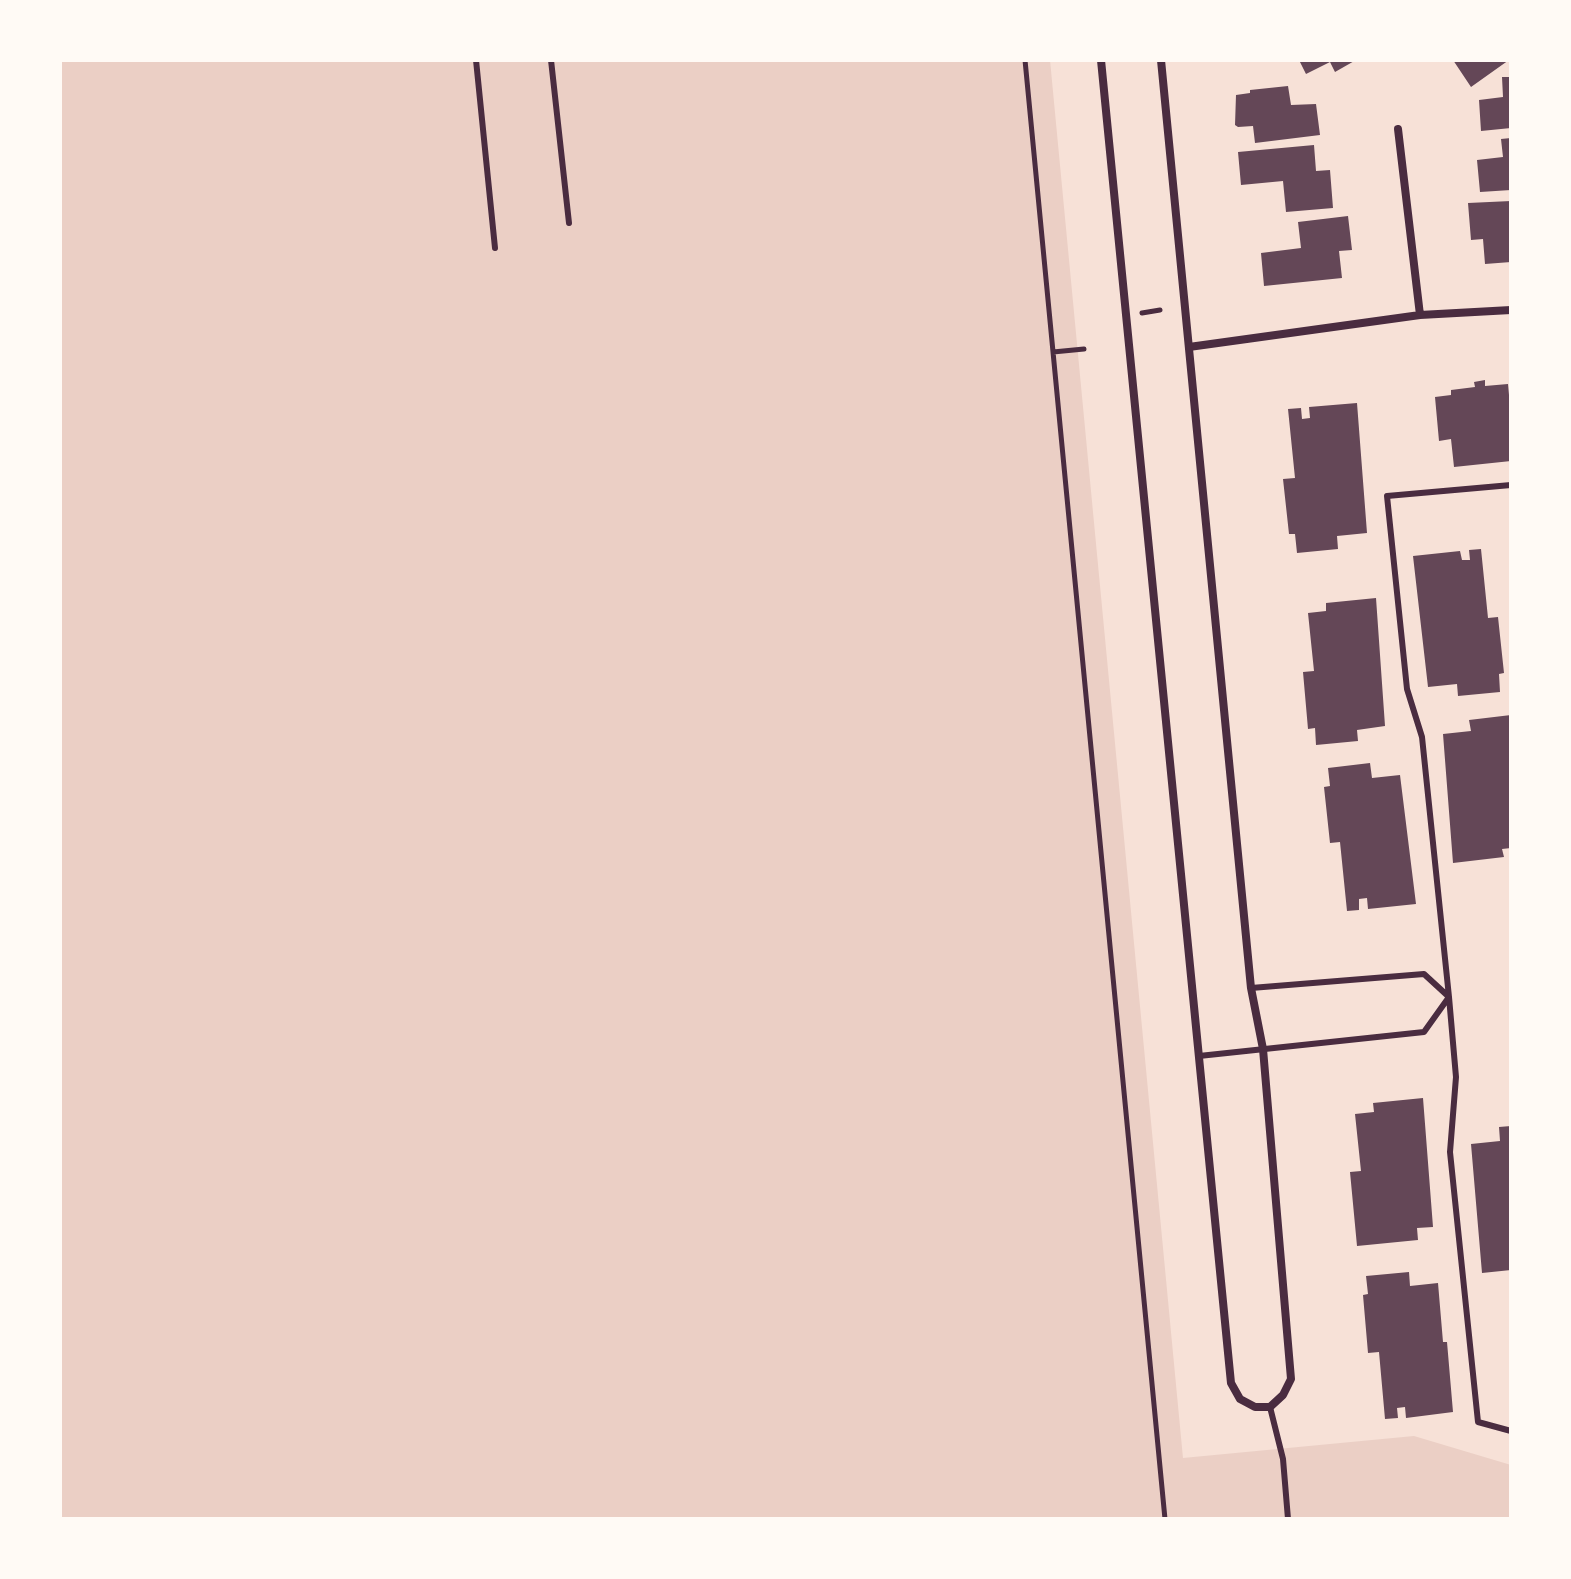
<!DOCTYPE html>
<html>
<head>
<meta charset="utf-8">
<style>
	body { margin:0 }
	#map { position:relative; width:1571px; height:1579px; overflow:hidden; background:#f7e1d7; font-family:"PT Sans Narrow",sans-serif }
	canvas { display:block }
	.frame { position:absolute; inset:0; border:62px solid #fffaf5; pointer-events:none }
</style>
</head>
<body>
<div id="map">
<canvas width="1571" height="1579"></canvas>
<div class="frame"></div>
</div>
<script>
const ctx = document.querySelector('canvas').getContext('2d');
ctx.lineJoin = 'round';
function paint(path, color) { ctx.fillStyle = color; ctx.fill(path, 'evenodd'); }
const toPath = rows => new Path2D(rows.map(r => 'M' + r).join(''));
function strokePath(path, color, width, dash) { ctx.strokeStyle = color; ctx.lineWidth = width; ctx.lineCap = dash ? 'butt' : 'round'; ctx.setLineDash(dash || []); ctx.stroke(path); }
const green = toPath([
	[60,60,1050,60,1183,1458,1414,1436,1511,1465,1511,1519,60,1519]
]);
const building = toPath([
	[1299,60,1356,60,1335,72,1330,62,1306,74],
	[1453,60,1509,60,1471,87],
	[1502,77,1511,77,1511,128,1481,131,1479,100,1503,97],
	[1288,86,1291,105,1316,104,1320,135,1255,143,1253,126,1238,127,1235,125,1236,95,1250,93,1250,90],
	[1511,138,1511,190,1480,192,1477,160,1503,157,1501,139],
	[1314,145,1316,171,1330,170,1333,208,1286,212,1283,181,1241,185,1238,152],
	[1511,201,1511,262,1485,264,1483,239,1471,240,1468,203],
	[1348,216,1352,250,1339,251,1342,278,1264,286,1261,253,1301,248,1298,222],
	[1485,380,1485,386,1508,384,1509,395,1511,395,1511,461,1454,467,1451,439,1439,441,1435,397,1451,395,1451,390,1475,387,1474,382],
	[1357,403,1367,533,1337,536,1338,549,1297,553,1295,534,1289,534,1283,479,1295,478,1288,409,1301,408,1302,419,1310,418,1309,407],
	[1481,549,1488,618,1498,617,1504,673,1499,674,1500,692,1458,696,1457,684,1428,687,1413,556,1460,551,1462,560,1470,560,1469,550],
	[1376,598,1385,726,1357,730,1358,741,1316,745,1315,728,1308,729,1303,672,1314,671,1308,613,1326,611,1326,603],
	[1511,715,1511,848,1502,849,1504,857,1453,863,1443,734,1471,731,1469,720],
	[1370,763,1372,778,1400,775,1416,904,1368,909,1367,898,1359,899,1359,910,1347,911,1340,842,1330,843,1324,787,1330,786,1328,768],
	[1423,1098,1433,1227,1417,1228,1418,1240,1357,1246,1350,1172,1361,1171,1355,1114,1374,1112,1373,1103],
	[1511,1126,1511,1270,1482,1273,1471,1144,1500,1141,1499,1127],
	[1409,1272,1410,1286,1438,1283,1443,1342,1447,1342,1453,1412,1406,1418,1405,1407,1397,1408,1398,1418,1385,1419,1379,1352,1368,1353,1363,1295,1368,1294,1366,1276]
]);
const path = toPath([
	[1025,60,1165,1519],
	[1142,313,1160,310],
	[1053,352,1084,349]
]);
const service = toPath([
	[476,60,495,248],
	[551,60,569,223],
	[1511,485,1387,496,1407,689,1422,737,1449,997,1456,1077,1450,1152,1478,1422,1511,1431],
	[1199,1056,1424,1032,1449,997,1424,974,1251,988],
	[1270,1407,1283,1459,1288,1519]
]);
const minor = toPath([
	[1101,60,1231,1383,1240,1399,1255,1407,1270,1407,1283,1395,1291,1379,1263,1049,1251,988,1161,60],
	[1398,129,1420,315],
	[1189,347,1420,315,1511,310]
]);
paint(green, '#ebcfc5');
paint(building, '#644757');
strokePath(path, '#4a2c40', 5);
strokePath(service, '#4a2c40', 6);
strokePath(minor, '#4a2c40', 8);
</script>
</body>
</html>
